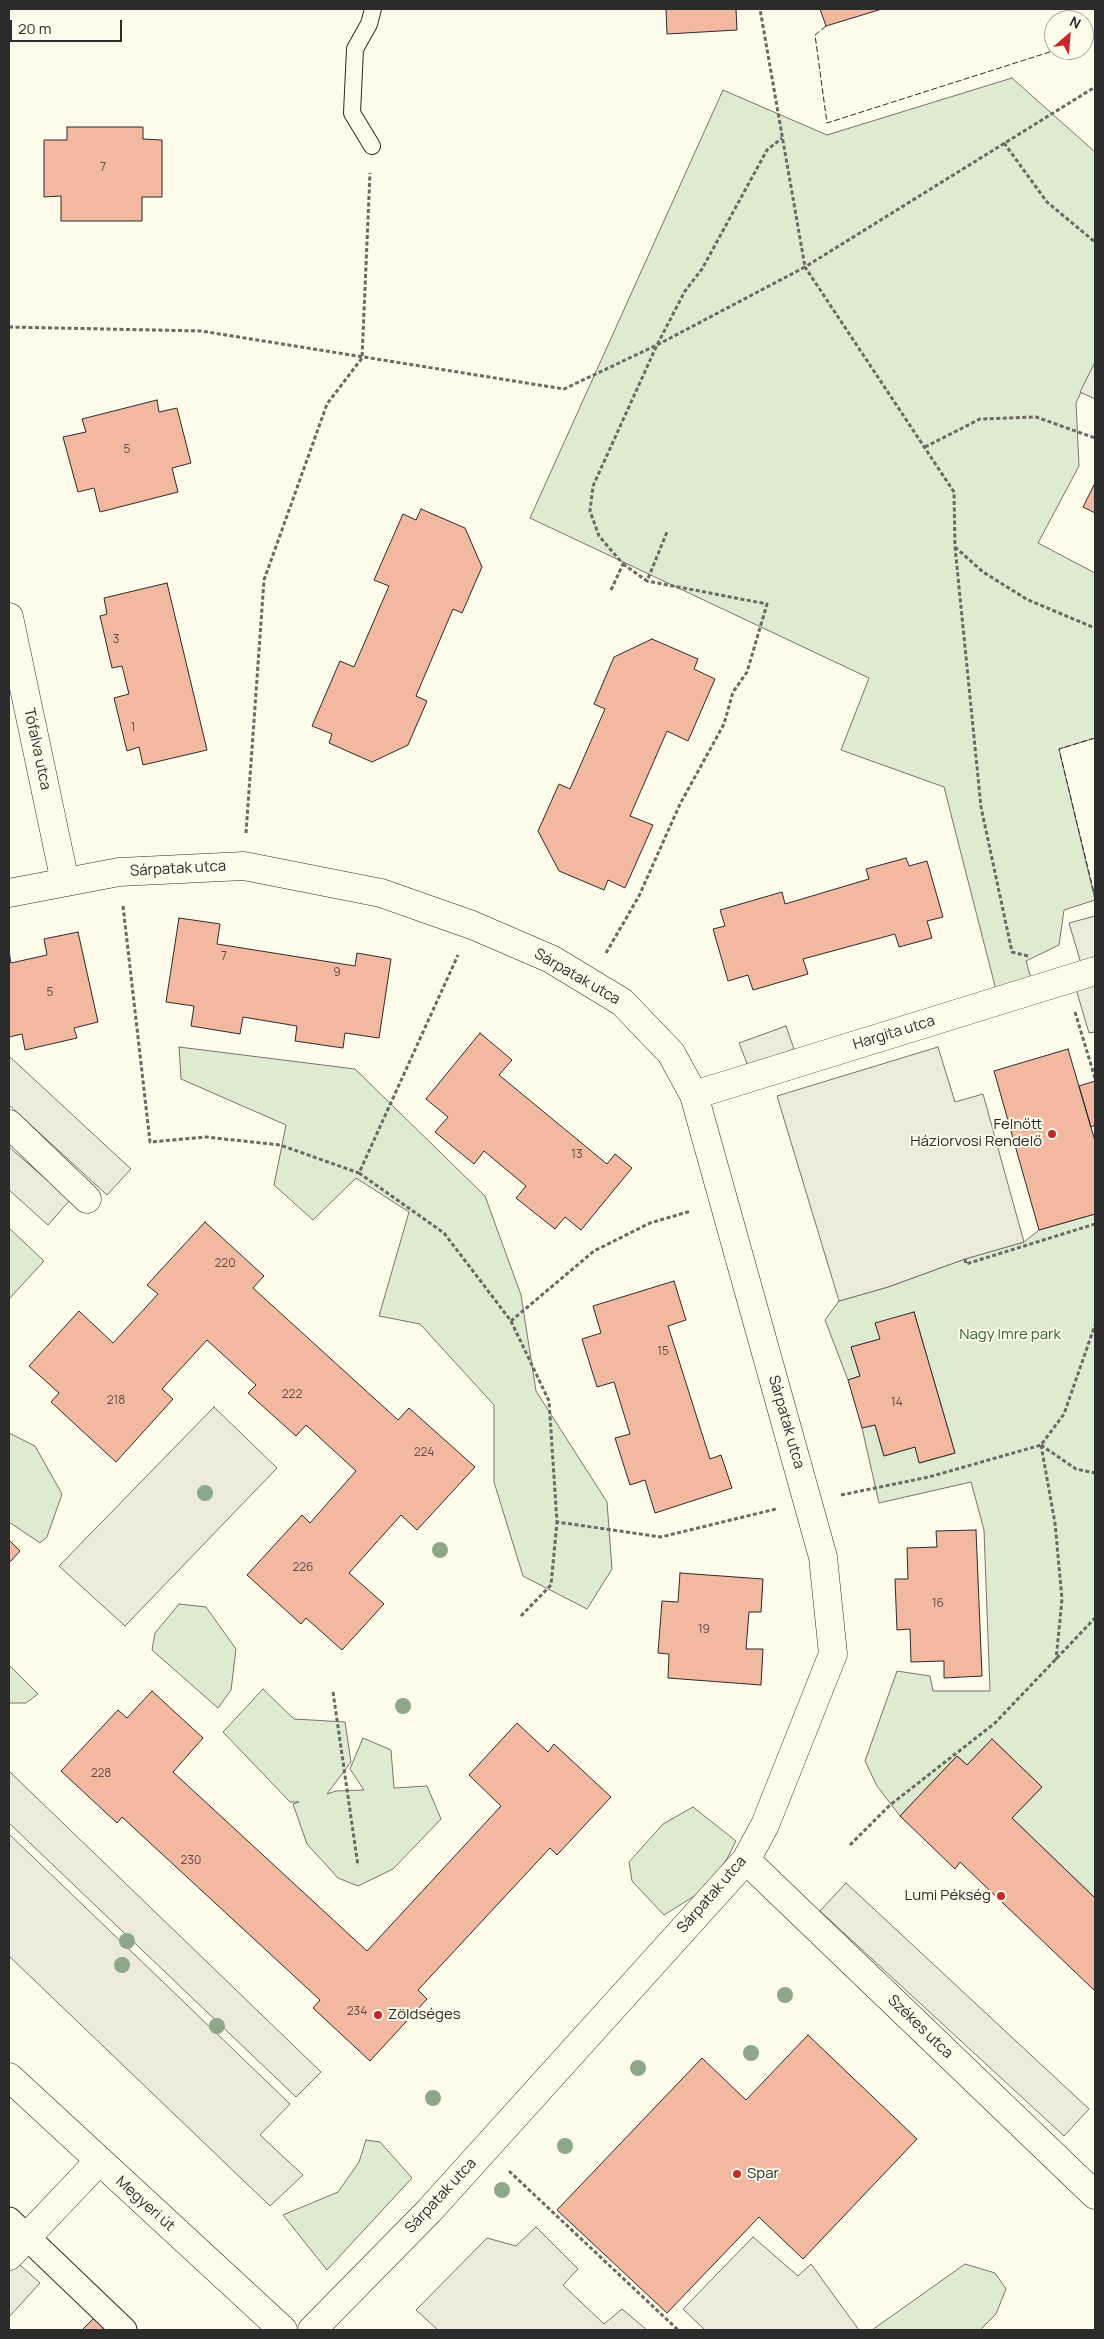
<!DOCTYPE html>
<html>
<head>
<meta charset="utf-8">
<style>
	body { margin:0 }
	#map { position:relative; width:1104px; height:2339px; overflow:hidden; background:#fdfbea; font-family:Manrope,sans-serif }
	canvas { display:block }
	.frame { position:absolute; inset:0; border:10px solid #2b2b2b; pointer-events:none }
	.north { position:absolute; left:1044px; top:10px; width:50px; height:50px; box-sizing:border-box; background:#fdfbea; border:1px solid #a9a89e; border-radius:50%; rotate:27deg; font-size:14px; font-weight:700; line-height:20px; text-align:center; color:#2b2b2b }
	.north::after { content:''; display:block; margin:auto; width:18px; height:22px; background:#c62828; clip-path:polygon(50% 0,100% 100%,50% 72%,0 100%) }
	.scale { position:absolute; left:10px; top:20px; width:112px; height:22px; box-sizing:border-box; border:2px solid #2b2b2b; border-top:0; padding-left:6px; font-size:15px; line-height:18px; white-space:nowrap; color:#2b2b2b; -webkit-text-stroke:4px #fdfbea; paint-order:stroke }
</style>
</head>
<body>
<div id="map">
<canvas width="1104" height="2339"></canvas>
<div class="frame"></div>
<div class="north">N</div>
<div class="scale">20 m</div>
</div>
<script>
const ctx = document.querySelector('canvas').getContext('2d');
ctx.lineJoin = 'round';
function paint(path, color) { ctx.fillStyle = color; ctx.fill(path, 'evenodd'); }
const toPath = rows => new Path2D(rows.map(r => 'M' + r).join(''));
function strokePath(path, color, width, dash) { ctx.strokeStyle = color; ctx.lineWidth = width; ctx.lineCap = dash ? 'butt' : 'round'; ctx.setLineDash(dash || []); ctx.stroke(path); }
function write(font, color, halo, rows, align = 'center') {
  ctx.font = font + ' Manrope,sans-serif'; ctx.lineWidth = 4; ctx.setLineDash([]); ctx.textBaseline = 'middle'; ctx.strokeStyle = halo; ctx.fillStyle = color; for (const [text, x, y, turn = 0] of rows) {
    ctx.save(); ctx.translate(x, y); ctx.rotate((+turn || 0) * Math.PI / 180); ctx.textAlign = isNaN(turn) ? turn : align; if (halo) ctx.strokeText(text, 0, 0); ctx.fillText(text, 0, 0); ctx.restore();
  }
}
const green = toPath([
	[1012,78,1095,152,1095,362,1076,403,1079,466,1038,543,1095,573,1095,738,1059,749,1095,900,1064,910,1059,945,1026,961,1032,982,997,994,944,787,841,750,869,678,530,518,723,90,827,135,1012,78],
	[179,1047,355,1069,485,1196,521,1295,536,1391,607,1502,612,1569,587,1609,523,1576,494,1482,494,1405,420,1324,379,1316,409,1212,356,1178,313,1220,274,1185,286,1125,181,1079,179,1047],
	[1095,1214,1095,1898,1012,1818,1042,1787,992,1739,967,1765,957,1756,900,1816,877,1786,865,1761,897,1671,930,1676,933,1691,990,1691,984,1530,971,1482,879,1503,862,1428,875,1425,884,1456,915,1447,920,1463,955,1453,914,1312,880,1339,851,1347,860,1376,848,1380,825,1320,839,1301,888,1287,965,1259,1024,1242,1039,1230,1095,1214],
	[9,1228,44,1261,9,1299,9,1228],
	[9,1433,35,1446,62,1494,47,1537,40,1543,9,1522,9,1433],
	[179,1604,206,1607,236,1649,231,1690,218,1708,152,1650,155,1633,179,1604],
	[9,1665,38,1694,26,1703,9,1703,9,1665],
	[263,1689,294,1719,345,1722,351,1762,327,1794,336,1791,364,1790,350,1769,363,1738,391,1750,394,1788,427,1786,441,1819,393,1869,358,1886,338,1878,307,1844,293,1804,299,1802,290,1802,223,1732,263,1689],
	[693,1807,736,1841,727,1859,704,1890,664,1915,632,1881,629,1862,663,1824,693,1807],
	[366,2140,380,2142,412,2178,327,2270,283,2215,338,2192,359,2162,366,2140],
	[965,2264,995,2273,1006,2289,996,2314,980,2330,872,2330,965,2264]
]);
const parking = toPath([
	[1095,362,1095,399,1080,392,1095,362],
	[1095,916,1095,963,1082,967,1069,923,1095,916],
	[1095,984,1095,1032,1089,1033,1076,989,1095,984],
	[786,1026,794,1049,748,1066,739,1043,786,1026],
	[938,1047,955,1102,983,1094,1024,1242,965,1259,888,1287,839,1301,777,1096,938,1047],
	[9,1056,131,1169,107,1195,9,1105,9,1056],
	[9,1147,70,1200,48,1225,9,1190,9,1147],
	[214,1407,277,1468,125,1626,59,1566,214,1407],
	[9,1771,321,2072,296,2097,9,1823,9,1771],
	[9,1834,290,2104,260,2135,303,2175,270,2206,9,1956,9,1834],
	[846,1883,1089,2109,1064,2136,820,1911,846,1883],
	[536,2227,578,2269,563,2285,604,2324,622,2309,647,2330,438,2330,416,2310,487,2238,516,2246,536,2227],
	[753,2237,798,2276,811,2264,859,2330,705,2330,683,2309,753,2237],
	[9,2255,40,2283,9,2317,9,2255]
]);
const building = toPath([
	[666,9,736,9,737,30,667,34,666,9],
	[820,9,882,9,826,26,820,9],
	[67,127,143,127,143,139,162,140,162,197,142,197,142,221,61,221,61,196,44,197,44,140,67,140,67,127],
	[157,400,159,412,177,408,191,463,172,468,178,492,100,512,94,488,78,492,63,437,86,432,82,419,157,400],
	[1095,483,1095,513,1083,507,1095,483],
	[421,509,465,528,482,567,462,613,453,609,416,696,427,701,408,745,372,762,329,743,332,734,312,726,340,661,354,667,389,586,374,580,403,514,416,520,421,509],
	[167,583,207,750,143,765,139,747,127,751,114,698,129,694,122,666,112,668,100,616,107,614,104,598,167,583],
	[652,639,698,659,694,669,715,679,688,741,667,731,630,816,653,825,625,888,608,880,604,890,559,871,538,831,559,784,570,789,605,709,594,704,614,657,652,639],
	[906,858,909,866,927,861,943,917,927,921,932,938,899,947,895,934,803,959,808,974,753,990,748,975,728,981,713,929,725,926,720,910,782,892,785,904,869,879,866,869,906,858],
	[179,918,220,924,217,944,355,966,357,953,391,959,379,1038,345,1033,343,1048,295,1041,297,1026,243,1017,240,1034,191,1026,194,1006,166,1002,179,918],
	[78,932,98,1022,74,1028,77,1038,25,1050,22,1034,9,1037,9,952,11,963,47,955,44,939,78,932],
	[480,1033,512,1060,499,1075,607,1164,615,1154,632,1168,581,1230,565,1217,555,1229,516,1198,526,1186,484,1151,474,1164,435,1132,448,1117,426,1099,480,1033],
	[1068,1049,1095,1141,1095,1214,1039,1230,994,1071,1068,1049],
	[1095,1081,1095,1125,1091,1127,1079,1086,1095,1081],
	[205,1222,264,1276,253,1288,398,1420,409,1408,475,1467,417,1530,401,1515,349,1573,384,1604,342,1650,306,1618,301,1624,247,1575,302,1515,310,1523,356,1471,306,1425,296,1436,248,1393,256,1385,207,1340,162,1389,173,1399,116,1462,51,1402,59,1393,29,1366,79,1311,113,1343,158,1294,147,1285,205,1222],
	[674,1281,686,1320,668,1326,710,1459,721,1455,732,1488,655,1513,645,1480,630,1485,615,1438,630,1434,614,1382,597,1387,582,1339,601,1333,593,1306,674,1281],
	[914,1312,955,1453,919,1463,915,1447,884,1456,875,1425,862,1428,848,1380,860,1376,851,1347,880,1339,875,1323,914,1312],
	[976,1530,982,1676,944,1678,944,1661,911,1662,910,1629,897,1630,895,1579,908,1579,907,1548,937,1547,936,1531,976,1530],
	[9,1540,20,1551,9,1563,9,1540],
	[680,1573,763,1579,761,1612,749,1612,746,1649,763,1649,761,1685,668,1678,669,1654,658,1653,662,1601,678,1602,680,1573],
	[152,1691,203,1738,173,1772,367,1951,501,1806,469,1775,517,1723,548,1752,554,1744,611,1797,557,1855,550,1848,418,1990,427,1999,370,2061,313,2008,320,2000,122,1817,117,1823,61,1771,118,1710,127,1718,152,1691],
	[992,1739,1042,1787,1012,1818,1095,1898,1095,1991,960,1862,955,1869,900,1816,957,1756,967,1765,992,1739],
	[808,2035,917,2139,803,2259,759,2217,667,2313,557,2210,702,2058,746,2100,808,2035],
	[98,2314,115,2330,82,2330,98,2314]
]);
const path = toPath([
	[1004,143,1047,202,1095,242],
	[9,327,201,331,564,389,657,345,805,267,760,9],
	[925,447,980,419,1036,417,1095,438],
	[955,547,983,572,1028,600,1095,628],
	[623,564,647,581,667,532],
	[611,590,623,564,599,536,590,511,593,486,657,345,685,291,702,269,767,150,782,138],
	[246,833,264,580,327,404,362,358,370,173],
	[123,906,150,1142,206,1137,280,1145,359,1173,458,955],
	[606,953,639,896,680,804,724,724,733,692,747,672,767,604,647,581],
	[1028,956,1012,952,981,807,955,547,954,492,805,267,1095,87],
	[1075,1012,1095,1078],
	[359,1173,444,1233,511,1321,594,1251,650,1223,691,1211],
	[965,1259,966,1264,1095,1224],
	[511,1321,549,1401,557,1522,661,1537,776,1509],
	[1041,1445,1055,1523,1062,1599,1056,1660],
	[1041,1445,1076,1469,1095,1473],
	[841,1495,929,1477,1041,1445,1064,1414,1095,1325],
	[521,1616,551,1585,557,1522],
	[333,1692,358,1866],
	[850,1845,890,1805,995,1723,1095,1618],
	[509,2171,678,2330]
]);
const service = toPath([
	[372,146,352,113,355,49,369,24,373,9]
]);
const pedestrian = toPath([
	[9,2220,124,2330]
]);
const minor = toPath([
	[9,617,65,882],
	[9,893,119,872,244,866,381,893,472,925,551,959,622,1002,671,1053,694,1095,823,1557,833,1654,765,1825,746,1860,429,2211,312,2330],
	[694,1095,1095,971],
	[9,1124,87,1199],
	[746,1860,1095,2195],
	[9,2256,99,2161]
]);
const secondary = toPath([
	[9,2077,283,2330]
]);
const fence = toPath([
	[826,26,815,35,827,123,1056,50],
	[1084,41,1095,38],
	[1095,738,1059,749,1095,897]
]);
const trees = [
	[205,1493],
	[440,1550],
	[403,1706],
	[127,1941],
	[122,1965],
	[785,1995],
	[217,2026],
	[751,2053],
	[638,2068],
	[433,2098],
	[565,2146],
	[502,2190]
];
const markers = [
	[1052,1134,5,"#c62828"],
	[1001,1896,5,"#c62828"],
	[378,2015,5,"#c62828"],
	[737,2174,5,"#c62828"]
];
const numberNames = [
	["7",103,168],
	["5",127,450],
	["3",116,640],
	["1",133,728],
	["7",224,957],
	["9",337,973],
	["5",50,993],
	["13",577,1155],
	["220",225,1264],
	["15",663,1352],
	["222",292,1395],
	["218",116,1401],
	["14",897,1403],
	["224",424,1453],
	["226",303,1568],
	["16",938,1604],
	["19",704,1630],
	["228",101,1774],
	["230",191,1861],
	["234",357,2012]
];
const streetNames = [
	["Tófalva utca",37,749,78],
	["Sárpatak utca",178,869,-3],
	["Sárpatak utca",577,977,30],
	["Hargita utca",894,1033,-17],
	["Sárpatak utca",786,1422,74],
	["Sárpatak utca",712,1895,-49],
	["Székes utca",920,2027,44],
	["Sárpatak utca",441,2196,-47],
	["Megyeri út",145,2204,42]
];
const poiNames = [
	["Felnőtt",1042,1125],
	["Háziorvosi Rendelő",1042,1142],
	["Lumi Pékség",991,1896],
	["Zöldséges",388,2015,"left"],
	["Spar",747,2174,"left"]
];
const parkNames = [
	["Nagy Imre park",1010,1335]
];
paint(green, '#deebd1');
strokePath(green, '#74746e', 1);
paint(parking, '#eceadb');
strokePath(parking, '#74746e', 1);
paint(building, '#f2b8a0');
strokePath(building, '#2b2b2b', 1);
strokePath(service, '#2b2b2b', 18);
strokePath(pedestrian, '#2b2b2b', 27);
strokePath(minor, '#2b2b2b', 29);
strokePath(secondary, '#2b2b2b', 29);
strokePath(path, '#6a6964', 3, [4, 2.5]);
strokePath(service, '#fdfbea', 16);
strokePath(pedestrian, '#fdfbea', 25);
strokePath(minor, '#fdfbea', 28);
strokePath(secondary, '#fdfbea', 28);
strokePath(fence, '#2b2b2b', 1, [6, 2.5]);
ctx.fillStyle = '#8ea78a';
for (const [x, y] of trees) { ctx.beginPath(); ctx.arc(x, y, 8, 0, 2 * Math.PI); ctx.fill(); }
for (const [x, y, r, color] of markers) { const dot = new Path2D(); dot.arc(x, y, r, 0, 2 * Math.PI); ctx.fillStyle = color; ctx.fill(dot); strokePath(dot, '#fdfbea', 2); }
write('12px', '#5d4e48', null, numberNames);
write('15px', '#2b2b2b', '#fdfbea', streetNames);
write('15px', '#2b2b2b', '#fdfbea', poiNames, 'right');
write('15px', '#34623c', '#fdfbea', parkNames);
</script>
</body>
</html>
